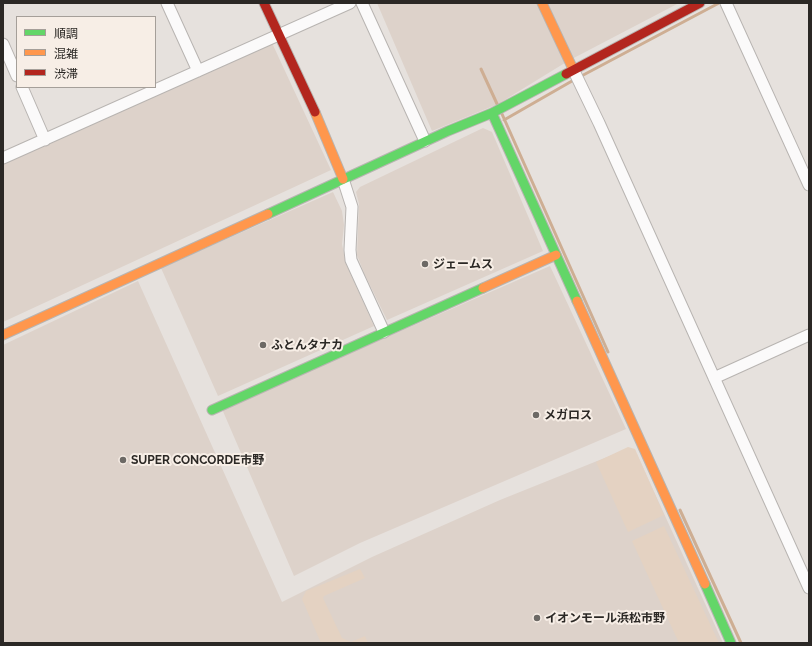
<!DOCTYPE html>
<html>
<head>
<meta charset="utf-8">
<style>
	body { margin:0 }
	#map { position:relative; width:812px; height:646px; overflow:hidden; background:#e6e1dd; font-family:Raleway,"Noto Sans JP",sans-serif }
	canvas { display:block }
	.frame { position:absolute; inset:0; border:4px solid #2b2825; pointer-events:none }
	.legend { position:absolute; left:16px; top:16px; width:140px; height:72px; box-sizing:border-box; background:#f7eee6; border:1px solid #a59f99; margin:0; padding:5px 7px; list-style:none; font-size:12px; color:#2b2825 }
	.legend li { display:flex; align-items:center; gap:8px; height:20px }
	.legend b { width:20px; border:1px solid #a59f99 }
</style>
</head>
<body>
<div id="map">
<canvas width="812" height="646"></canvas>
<div class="frame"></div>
<ul class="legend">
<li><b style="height:5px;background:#63d668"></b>順調</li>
<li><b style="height:5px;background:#ff974d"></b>混雑</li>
<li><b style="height:5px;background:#b3261e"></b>渋滞</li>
</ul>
</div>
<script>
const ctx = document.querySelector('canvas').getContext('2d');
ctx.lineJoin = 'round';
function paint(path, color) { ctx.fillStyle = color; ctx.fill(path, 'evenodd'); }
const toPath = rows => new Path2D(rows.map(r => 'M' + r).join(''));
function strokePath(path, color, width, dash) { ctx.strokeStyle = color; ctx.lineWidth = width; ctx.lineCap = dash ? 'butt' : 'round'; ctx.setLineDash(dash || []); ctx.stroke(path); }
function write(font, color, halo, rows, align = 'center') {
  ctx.font = font + ' Raleway,"Noto Sans JP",sans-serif'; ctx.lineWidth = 4; ctx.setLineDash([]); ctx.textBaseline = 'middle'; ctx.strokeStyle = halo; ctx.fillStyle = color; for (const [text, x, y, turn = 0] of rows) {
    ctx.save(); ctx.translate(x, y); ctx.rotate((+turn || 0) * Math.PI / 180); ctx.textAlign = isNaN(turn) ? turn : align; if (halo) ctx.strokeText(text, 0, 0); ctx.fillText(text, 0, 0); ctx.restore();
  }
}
const built = toPath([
	[377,3,679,3,568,61,498,104,432,131],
	[272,43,331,170,3,322,3,163],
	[483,128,492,132,543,251,387,320,364,273,357,255,359,204,356,192,360,187],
	[333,192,342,211,344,225,342,244,346,264,374,326,218,396,161,268],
	[550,266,626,429,360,543,294,576,222,409],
	[138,281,282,602,372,557,500,500,627,449,635,450,723,643,3,643,3,345]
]);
const green = toPath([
	[628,447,635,449,664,515,628,532,596,462],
	[664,526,719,643,679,643,632,541],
	[360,569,365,578,324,596,323,598,342,638,351,642,365,636,368,643,321,643,302,599,306,591]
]);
const stream = toPath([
	[481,69,498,106],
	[502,114,608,352],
	[504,120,572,81,719,3],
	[680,510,741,643]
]);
const street = toPath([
	[167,3,198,71],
	[362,3,425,141],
	[726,3,809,185],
	[3,44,17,76],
	[573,69,599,123,809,588],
	[22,87,45,140],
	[3,158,350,3],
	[343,179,352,207,350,250,351,260,384,332],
	[714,378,809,335]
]);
const fast = toPath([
	[492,113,577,301],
	[268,214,448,131,492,113,566,74],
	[212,410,483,288],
	[705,584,731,643]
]);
const slow = toPath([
	[542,3,573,69],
	[315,112,343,179],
	[483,288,556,255],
	[577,301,705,584],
	[3,335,268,214]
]);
const jam = toPath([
	[264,3,315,112],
	[566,74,700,3]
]);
const markers = [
	[425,264,4,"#6c6965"],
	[263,345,4,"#6c6965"],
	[536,415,4,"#6c6965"],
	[123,460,4,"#6c6965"],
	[537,618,4,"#6c6965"]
];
const poiNames = [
	["ジェームス",433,264],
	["ふとんタナカ",271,345],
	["メガロス",544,415],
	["SUPER CONCORDE市野",131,460],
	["イオンモール浜松市野",545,618]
];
paint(built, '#ddd2ca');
paint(green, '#e4d2c2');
strokePath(stream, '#ceae93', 3);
strokePath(street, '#b8b4b1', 13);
strokePath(fast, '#b8b4b1', 11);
strokePath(slow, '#b8b4b1', 11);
strokePath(jam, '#b8b4b1', 11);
strokePath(street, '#fbfafa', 11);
strokePath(fast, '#63d668', 9);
strokePath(slow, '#ff974d', 9);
strokePath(jam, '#b3261e', 9);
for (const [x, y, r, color] of markers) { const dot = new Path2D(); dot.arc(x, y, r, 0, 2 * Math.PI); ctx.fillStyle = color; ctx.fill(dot); strokePath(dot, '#f7eee6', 1.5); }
write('bold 12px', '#2b2825', '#f7eee6', poiNames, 'left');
</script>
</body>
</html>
